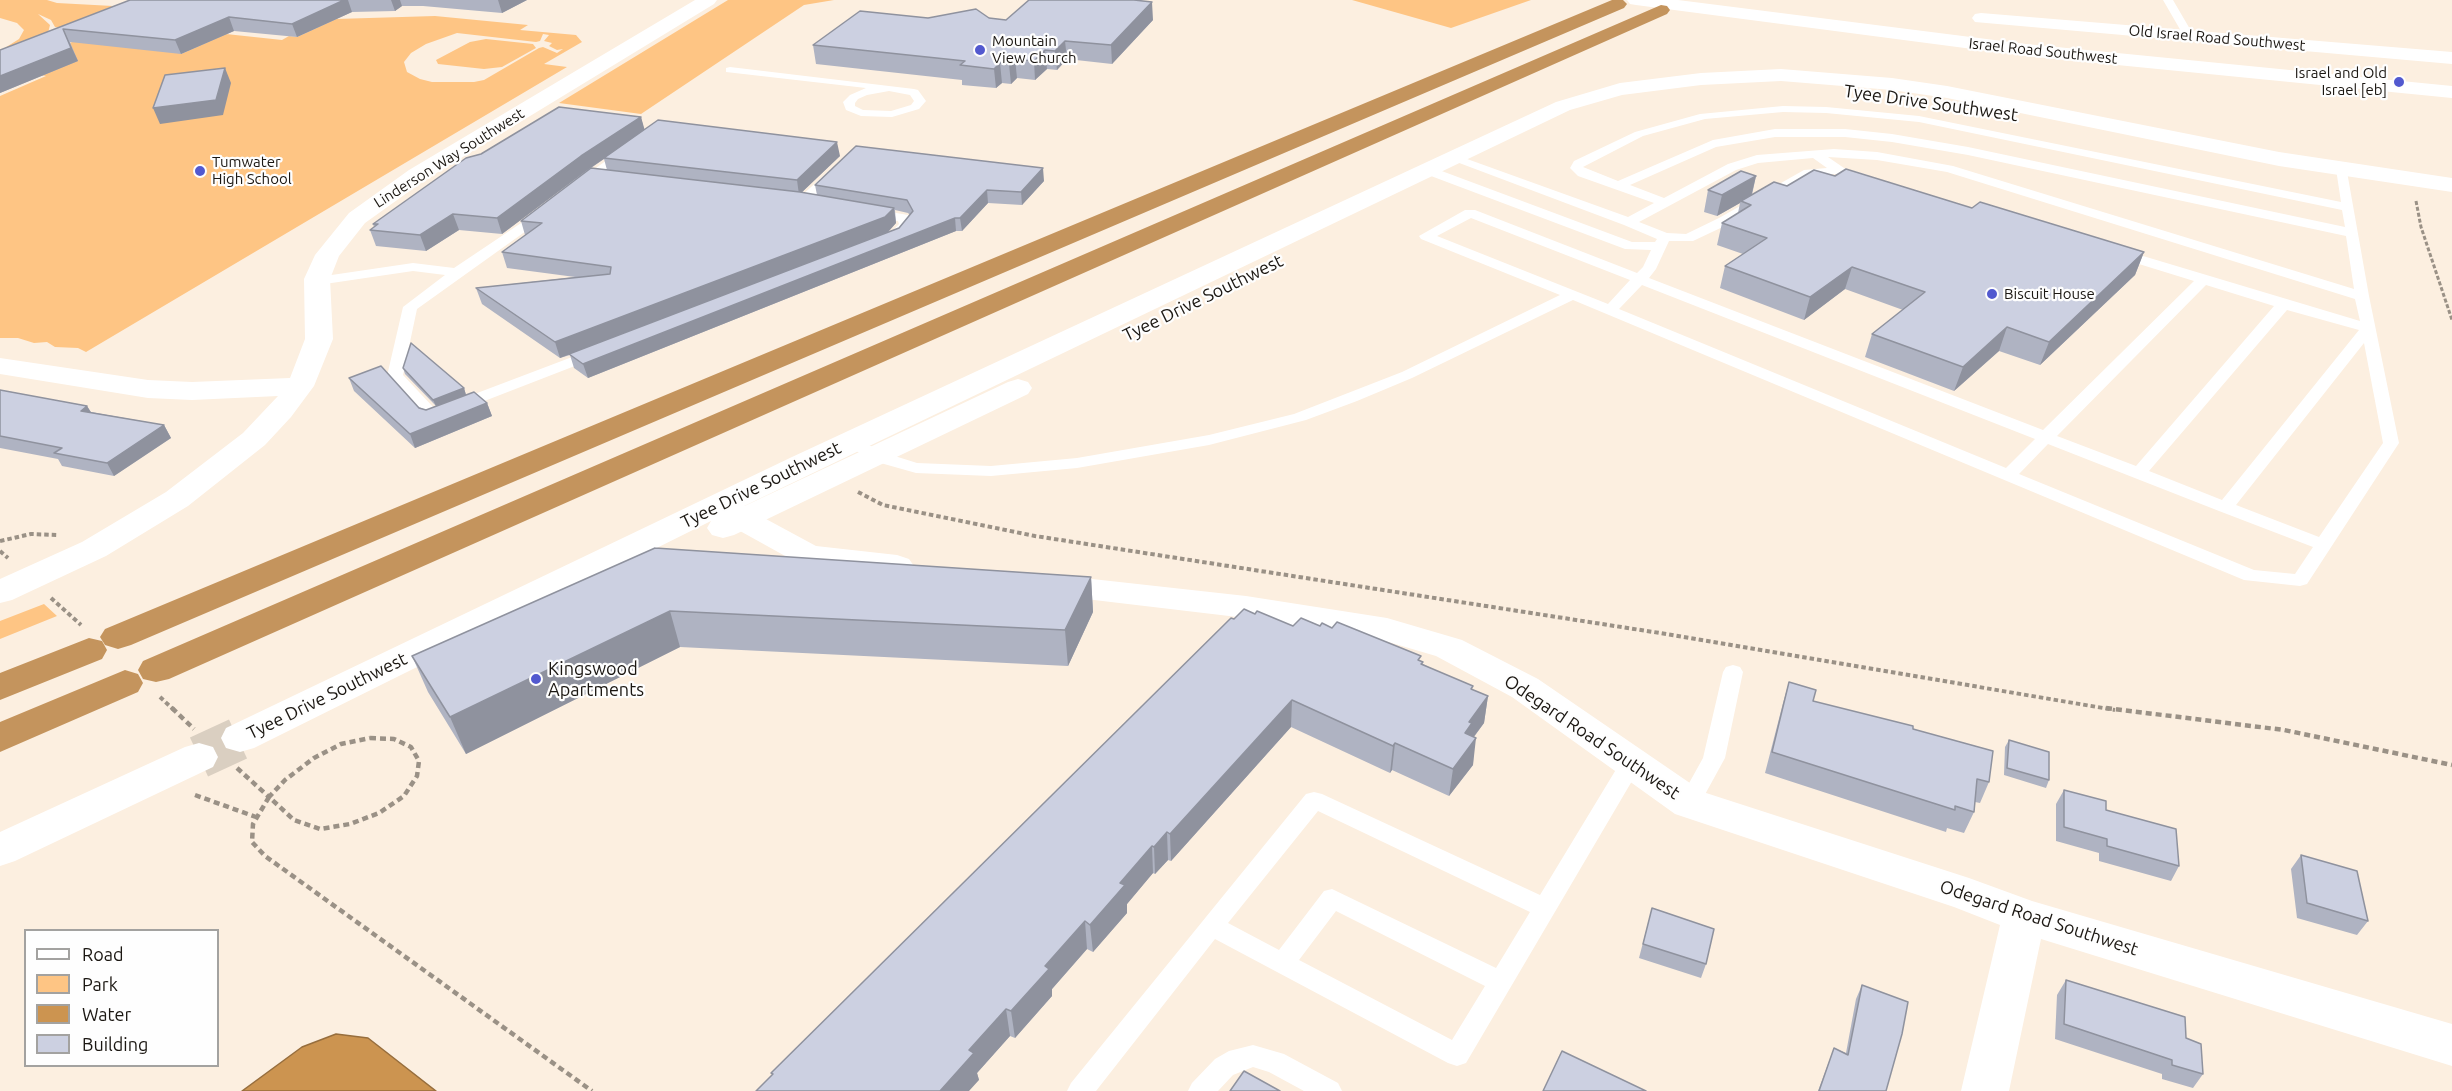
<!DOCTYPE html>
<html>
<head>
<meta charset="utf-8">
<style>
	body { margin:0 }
	#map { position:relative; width:2452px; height:1091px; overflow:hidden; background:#fcefe0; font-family:Ubuntu,sans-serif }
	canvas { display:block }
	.legend { position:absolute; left:24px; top:929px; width:195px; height:138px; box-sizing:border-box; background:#fefefe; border:2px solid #a3a2a0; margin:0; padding:8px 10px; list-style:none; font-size:18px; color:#1b1712 }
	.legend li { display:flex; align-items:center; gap:12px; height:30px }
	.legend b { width:30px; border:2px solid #a3a2a0 }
</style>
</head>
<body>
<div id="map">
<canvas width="2452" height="1091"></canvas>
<ul class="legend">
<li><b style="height:8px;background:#fff"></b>Road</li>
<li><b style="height:16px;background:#fec584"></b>Park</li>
<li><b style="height:16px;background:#cc9450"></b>Water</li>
<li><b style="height:16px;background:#ccd0e1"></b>Building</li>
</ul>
</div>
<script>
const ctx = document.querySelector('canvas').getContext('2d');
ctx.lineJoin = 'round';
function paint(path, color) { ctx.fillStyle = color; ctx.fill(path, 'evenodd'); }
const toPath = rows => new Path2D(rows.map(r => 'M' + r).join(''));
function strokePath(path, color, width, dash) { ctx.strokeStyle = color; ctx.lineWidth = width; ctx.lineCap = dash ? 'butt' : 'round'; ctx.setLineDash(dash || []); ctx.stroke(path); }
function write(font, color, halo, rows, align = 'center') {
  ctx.font = font + ' Ubuntu,sans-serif'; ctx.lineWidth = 4.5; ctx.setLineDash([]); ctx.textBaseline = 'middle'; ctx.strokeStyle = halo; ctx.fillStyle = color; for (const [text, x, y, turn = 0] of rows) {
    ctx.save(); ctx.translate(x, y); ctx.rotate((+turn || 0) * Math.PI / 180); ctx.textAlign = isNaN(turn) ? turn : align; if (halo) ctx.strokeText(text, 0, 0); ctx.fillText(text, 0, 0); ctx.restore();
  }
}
const green = toPath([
	[0,0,47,0,57,3,113,6,62,28,55,27,51,20,38,14,50,25,48,33,0,51,19,39,24,30,17,23,0,18],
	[728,0,834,0,804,5,641,114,559,103],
	[1352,0,1531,0,1451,28],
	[435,16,528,25,520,30,576,35,582,42,544,64,567,67,86,352,78,348,55,347,47,342,34,343,18,338,0,338,0,96,46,76,40,75,51,63,75,53,62,51,62,46,130,19,181,54,226,34,282,40,289,36,297,37,336,19],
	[457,33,536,42,540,41,543,34,549,35,544,41,552,43,549,46,557,50,563,49,557,53,543,47,539,48,484,80,474,82,432,82,420,79,407,72,404,62,411,53,426,44],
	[486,39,533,44,536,48,502,67,484,69,438,64,436,60,470,42],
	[44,604,57,616,0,639,0,621]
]);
const water = toPath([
	[336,1034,368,1038,436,1091,242,1091,302,1047,336,1034]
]);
const tertiaryTunnel = toPath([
	[199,757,240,738]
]);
const pathFar2 = toPath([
	[2416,201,2421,227,2452,320]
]);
const pathFar1 = toPath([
	[858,492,883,505,1035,536,1660,633,2115,710],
	[0,541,31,534,58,535],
	[0,551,8,558],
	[51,598,81,625],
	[160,697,174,710]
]);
const path = toPath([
	[172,708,194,729],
	[2106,708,2284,730,2452,765],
	[370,738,394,739,411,747,419,761,417,776,404,796,379,813,350,824,320,829,294,820,269,797,285,780,314,758,341,744,370,738],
	[237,768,269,797],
	[195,795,256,817],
	[269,797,253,824,252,842,265,856,592,1091]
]);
const service = toPath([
	[2163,0,2173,0,2194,36,2193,38,2185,38,2163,0],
	[730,67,914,89,918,90,926,101,919,109,892,117,861,116,846,110,843,102,850,95,866,88,726,72,726,68,730,67],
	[889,91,910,95,914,101,911,105,891,111,863,110,855,106,855,103,858,99,867,95,889,91],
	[1783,106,1826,107,1919,116,2341,202,2336,169,2338,166,2346,166,2369,296,2399,443,2307,584,2300,586,2244,580,1573,300,1412,378,1357,401,1306,420,1209,445,1077,468,991,476,916,473,870,460,843,442,845,439,857,439,882,452,917,463,991,466,1077,458,1209,435,1294,414,1402,372,1560,295,1421,239,1419,236,1465,210,1475,210,1637,273,1643,267,1651,250,1625,249,1423,173,1423,167,1431,167,1632,242,1655,242,1657,239,1624,225,1446,158,1448,155,1456,155,1628,217,1654,203,1578,176,1570,168,1574,161,1635,132,1700,114,1783,106],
	[1783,112,1826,113,1919,122,2342,210,2345,227,1968,147,1892,134,1845,129,1775,129,1713,140,1618,181,1583,167,1643,136,1705,119,1783,112],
	[1775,137,1845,137,1892,142,1968,155,2346,236,2354,289,1953,166,1877,152,1834,149,1757,155,1728,164,1664,198,1630,185,1716,147,1775,137],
	[1828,157,1877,160,1947,172,2355,299,2360,321,2123,250,2113,250,2111,253,2113,256,2194,281,2043,430,1649,278,1656,269,1669,241,1693,241,1729,224,1811,176,1836,174,1864,182,1870,178,1868,175,1844,168,1828,157],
	[1813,158,1827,168,1804,170,1719,218,1686,234,1667,233,1639,222,1736,170,1758,163,1813,158],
	[1471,218,1630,280,1608,304,1437,236,1471,218],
	[1642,285,2035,439,2006,468,1619,309,1642,285],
	[2206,285,2274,306,2136,466,2057,436,2206,285],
	[2287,310,2359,330,2222,500,2149,471,2287,310],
	[2364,343,2383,443,2319,537,2236,505,2364,343],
	[2048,444,2219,511,2313,547,2295,574,2254,570,2019,474,2048,444],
	[626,147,632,151,630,154,585,187,577,187,575,184,577,181,626,147],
	[835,168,841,172,839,175,808,204,790,204,784,200,790,196,800,197,831,169,835,168],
	[542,209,548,213,547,216,417,309,403,375,435,409,588,351,593,349,601,354,598,357,438,419,426,419,387,376,403,307,445,275,413,271,318,285,311,281,318,277,413,263,454,268,542,209],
	[873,209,908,215,913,224,898,241,888,241,886,238,899,224,898,221,868,216,867,213,873,209],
	[1733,665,1740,667,1743,672,1725,758,1697,809,1689,811,1681,809,1678,803,1703,758,1723,672,1726,667,1733,665],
	[1631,756,1639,758,1642,764,1466,1063,1457,1066,1448,1063,1215,939,1096,1091,1067,1091,1071,1083,1306,794,1314,792,1322,794,1540,895,1623,758,1631,756],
	[1318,811,1530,912,1496,968,1332,889,1324,891,1279,950,1228,923,1318,811],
	[1336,911,1485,986,1452,1040,1299,960,1336,911],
	[1253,1045,1284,1054,1338,1083,1342,1091,1304,1091,1269,1072,1253,1067,1233,1075,1218,1091,1188,1091,1192,1083,1215,1059,1229,1051,1253,1045]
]);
const minor = toPath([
	[1981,13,2452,52,2452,64,1975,22,1972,18,1975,14,1981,13],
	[721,494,732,497,753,512,816,546,897,555,909,559,914,566,909,573,897,577,796,562,731,526,710,511,705,504,710,497,721,494],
	[1047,574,1246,596,1387,618,1462,640,1538,679,1703,792,1969,878,2032,901,2452,1024,2452,1066,2041,939,2009,1091,1961,1091,2000,925,1954,907,1675,814,1512,697,1436,656,1385,641,1246,618,1035,593,1030,585,1035,577,1047,574]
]);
const tertiary = toPath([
	[695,0,717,0,714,4,425,180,365,223,339,256,330,279,333,339,314,386,291,417,265,445,188,506,106,556,12,600,0,603,0,579,82,542,166,492,243,433,278,396,192,400,148,398,0,374,0,358,148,380,192,382,290,378,305,339,304,279,315,255,349,213,409,170,695,0],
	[1627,0,1678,0,2026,44,2452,86,2452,98,2026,56,1636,5,1630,4,1627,0],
	[1781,69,1892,78,1947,86,2279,152,2452,178,2452,192,2279,166,1947,98,1892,90,1781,81,1701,85,1622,95,1570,110,717,519,1008,382,1018,379,1028,382,1032,388,1028,394,734,535,723,538,712,535,707,528,711,521,254,748,240,752,226,748,221,738,226,728,792,457,1556,102,1620,83,1701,73,1781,69],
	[199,743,213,747,218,757,213,767,15,861,0,866,0,832,185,747,199,743]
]);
const motorway = toPath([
	[1612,0,1623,0,1627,4,1624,8,131,645,118,649,105,645,100,637,105,629,1612,0],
	[1661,5,1667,6,1670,10,1667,14,169,679,156,682,143,679,138,670,143,661,1661,5],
	[89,638,102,641,107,650,102,659,0,700,0,673,89,638],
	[125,670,138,674,143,683,138,692,0,752,0,722,125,670]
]);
const wall = toPath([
	[130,0,527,0,502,13,423,6,402,6,395,11,352,12,297,37,234,31,181,54,70,42,78,61,0,93,0,50],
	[928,18,989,18,1006,20,1153,20,1112,64,1067,59,1057,70,1047,69,1035,80,1017,78,1011,84,1002,83,996,88,962,85,962,80,816,64,813,45],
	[641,117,644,130,840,156,801,193,817,195,815,185,1044,181,1022,205,988,203,962,231,956,231,588,378,574,368,570,355,560,358,482,304,476,288,575,277,507,268,502,252,525,235,521,221,590,168,502,234,459,230,426,251,376,246,370,230,374,227,373,224],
	[604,159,607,170,591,168],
	[895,210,908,213,910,215,899,228,888,232,896,223],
	[1756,176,1752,195,1835,176,1972,208,2144,252,2135,275,2040,365,1999,351,1954,391,1865,357,1872,334,1903,310,1845,289,1804,320,1720,288,1725,266,1743,254,1717,245,1722,223,1738,213,1740,203,1717,216,1704,212,1708,190],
	[403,368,464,388,466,395,436,406,405,374],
	[349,378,426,410,487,403,492,416,415,448,354,391],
	[0,390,87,406,91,412,164,425,171,438,114,476,62,466,58,459,0,448],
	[655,548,1091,577,1093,612,1068,666,680,647,466,754,428,692,412,656],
	[1255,614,1293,626,1320,626,1421,661,1423,664,1473,690,1488,696,1484,723,1474,737,1473,765,1449,796,1392,770,1390,773,1291,727,1171,861,1168,860,1155,874,1153,873,1127,904,1127,913,1093,952,1087,949,1052,989,1052,996,1015,1038,1010,1036,977,1073,979,1080,772,1075,771,1073,1234,619],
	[1789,682,1813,701,1989,782,1980,803,1975,802,1974,812,1964,833,1947,828,1946,832,1765,773,1783,703],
	[2009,740,2049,780,2046,788,2004,775,2005,747],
	[2064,790,2106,810,2179,866,2171,881,2099,861,2099,853,2056,841,2056,804],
	[2301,855,2368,921,2357,935,2297,918,2291,869],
	[1652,908,1706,964,1701,978,1639,958],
	[2066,980,2186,1038,2203,1074,2193,1088,2162,1079,2162,1074,2055,1039,2057,995],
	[1862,985,1886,1091,1818,1091,1834,1048,1846,1053,1856,999]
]);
const shadedWall = toPath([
	[344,0,348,0,352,12,297,37,292,24],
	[391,0,400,0,402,6,395,11],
	[498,0,527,0,502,13],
	[1152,2,1153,20,1112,64,1111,45],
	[229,17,234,31,181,54,175,40],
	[63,29,78,61,0,93,0,76],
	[1065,41,1067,59,1057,70,1055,51],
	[1045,50,1047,69,1035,80,1034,61],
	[1015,59,1017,78,1011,84,1009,64],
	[1000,63,1002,83,996,88,994,69],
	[225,68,231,83,223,115,160,124,153,108],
	[641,117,645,131,586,171,502,234,497,218,581,156],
	[837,142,840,156,799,195,797,180],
	[1043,168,1044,181,1022,205,1021,192],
	[1756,176,1751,197,1741,201,1740,203,1717,216,1722,195],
	[987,190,988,203,962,231,960,218],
	[894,208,896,223,888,232,560,358,555,342],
	[453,214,459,230,426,251,420,235],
	[955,218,956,231,588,378,583,364],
	[2144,252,2135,275,2040,365,2049,342],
	[1852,267,1845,289,1804,320,1810,297],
	[2007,327,1999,351,1954,391,1963,367],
	[464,388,466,395,436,406,433,400],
	[487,403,492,416,415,448,410,434],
	[87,406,95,419,81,411],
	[164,425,171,438,114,476,107,463],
	[1091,577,1093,612,1068,666,1065,630],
	[670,611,680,647,466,754,450,717],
	[1488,696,1484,723,1469,743,1476,738,1473,765,1449,796,1453,769,1469,722],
	[1292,700,1291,727,1171,861,1170,834],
	[1395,743,1392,770,1390,773,1393,746],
	[1167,832,1168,860,1155,874,1154,847],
	[1152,846,1153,873,1127,904,1127,913,1093,952,1090,925,1120,883],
	[1085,921,1087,949,1052,989,1052,996,1015,1038,1011,1011,1045,966],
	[1006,1009,1010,1036,977,1073,979,1080,969,1091,940,1091,969,1050]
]);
const building = toPath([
	[130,0,344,0,292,24,229,17,175,40,63,29,71,48,0,76,0,50,130,0],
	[1029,0,1134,0,1152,2,1111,45,1065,41,1055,51,1045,50,1034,61,1015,59,1009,64,1000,63,994,69,960,65,965,61,813,45,860,11,928,18,976,9,989,18,1006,20,1029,0],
	[225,68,216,100,153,108,165,75,225,68],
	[559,107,641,117,581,156,497,218,453,214,420,235,370,230,378,224,373,224,466,158,481,154,559,107],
	[658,120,837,142,797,180,604,158,658,120],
	[856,146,1043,168,1021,192,987,190,960,218,955,218,583,364,569,354,899,228,913,211,907,200,815,185,856,146],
	[591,168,800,192,894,208,885,217,555,342,476,288,610,274,611,267,502,252,542,223,521,221,591,168],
	[1846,169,1972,208,1980,202,2144,252,2049,342,2007,327,1963,367,1872,334,1925,292,1852,267,1810,297,1725,266,1767,238,1722,223,1751,205,1741,201,1774,182,1787,186,1814,170,1835,176,1846,169],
	[1741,171,1756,176,1722,195,1708,190,1741,171],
	[411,343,464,388,433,400,403,368,411,343],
	[381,366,419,408,426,410,474,392,487,403,410,434,349,378,381,366],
	[0,390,87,406,81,411,164,425,107,463,54,453,62,448,0,436,0,390],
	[655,548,1091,577,1065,630,670,611,450,717,412,656,655,548],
	[1244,609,1255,614,1257,611,1293,626,1301,618,1320,626,1322,623,1332,628,1337,622,1421,656,1418,660,1423,662,1421,664,1473,686,1471,689,1488,696,1469,722,1472,723,1465,733,1476,738,1453,769,1395,743,1393,746,1292,700,1170,834,1167,832,1154,847,1152,846,1120,883,1125,885,1090,925,1085,921,1045,966,1049,969,1011,1011,1006,1009,969,1050,974,1053,940,1091,756,1091,773,1074,771,1073,1231,618,1234,619,1244,609],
	[1789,682,1816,690,1813,701,1913,726,1913,729,1993,751,1989,782,1977,779,1974,812,1955,806,1955,810,1772,752,1789,682],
	[2009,740,2049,752,2049,780,2007,768,2009,740],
	[2064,790,2106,801,2106,810,2176,829,2179,866,2107,846,2107,839,2064,827,2064,790],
	[2301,855,2357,871,2368,921,2307,903,2301,855],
	[1652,908,1714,929,1706,964,1643,944,1652,908],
	[2066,980,2185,1017,2186,1038,2201,1044,2203,1074,2172,1065,2172,1060,2064,1024,2066,980],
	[1862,985,1908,1002,1902,1034,1886,1091,1819,1091,1834,1048,1848,1055,1862,985],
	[1562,1051,1646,1091,1543,1091,1562,1051],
	[1244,1071,1280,1091,1230,1091,1244,1071]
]);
const markers = [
	[980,50,6,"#5259cf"],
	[2399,82,6,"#5259cf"],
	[200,171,6,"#5259cf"],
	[1992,294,6,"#5259cf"],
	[536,679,6,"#5259cf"]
];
const farStreetnames = [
	["Old Israel Road Southwest",2217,38,5],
	["Israel Road Southwest",2043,51,6],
	["Linderson Way Southwest",449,158,-32]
];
const farPoinames = [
	["Mountain",992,41],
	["View Church",992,58],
	["Israel and Old",2387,73,"right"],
	["Israel [eb]",2387,90,"right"],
	["Tumwater",212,162],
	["High School",212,179],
	["Biscuit House",2004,294]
];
const streetNames = [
	["Tyee Drive Southwest",1931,103,8],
	["Tyee Drive Southwest",1203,298,-26],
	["Tyee Drive Southwest",761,485,-26],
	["Tyee Drive Southwest",327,696,-26],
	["Odegard Road Southwest",1592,737,34],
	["Odegard Road Southwest",2039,918,18]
];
const poiNames = [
	["Kingswood",548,669],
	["Apartments",548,690]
];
paint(green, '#fec584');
paint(water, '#cc9450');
strokePath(water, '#976e3d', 1.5);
strokePath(tertiaryTunnel, '#dacfc1', 43, [43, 21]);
strokePath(pathFar2, '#9a9186', 3, [4, 2]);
strokePath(pathFar1, '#9a9186', 4, [4.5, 3]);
strokePath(path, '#9a9186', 4.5, [6, 4]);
paint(service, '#fff');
paint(minor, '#fff');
paint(tertiary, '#fff');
paint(motorway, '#c4945d');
paint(wall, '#afb3c2');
paint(shadedWall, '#8f929e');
paint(building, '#ccd0e1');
strokePath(building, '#8f929e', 1.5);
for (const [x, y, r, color] of markers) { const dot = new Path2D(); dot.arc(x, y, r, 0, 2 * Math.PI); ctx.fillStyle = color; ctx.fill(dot); strokePath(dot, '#fefefe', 2); }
write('15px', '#1b1712', '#fefefe', farStreetnames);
write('15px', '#1b1712', '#fefefe', farPoinames, 'left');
write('18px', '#1b1712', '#fefefe', streetNames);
write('18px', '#1b1712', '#fefefe', poiNames, 'left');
</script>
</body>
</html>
